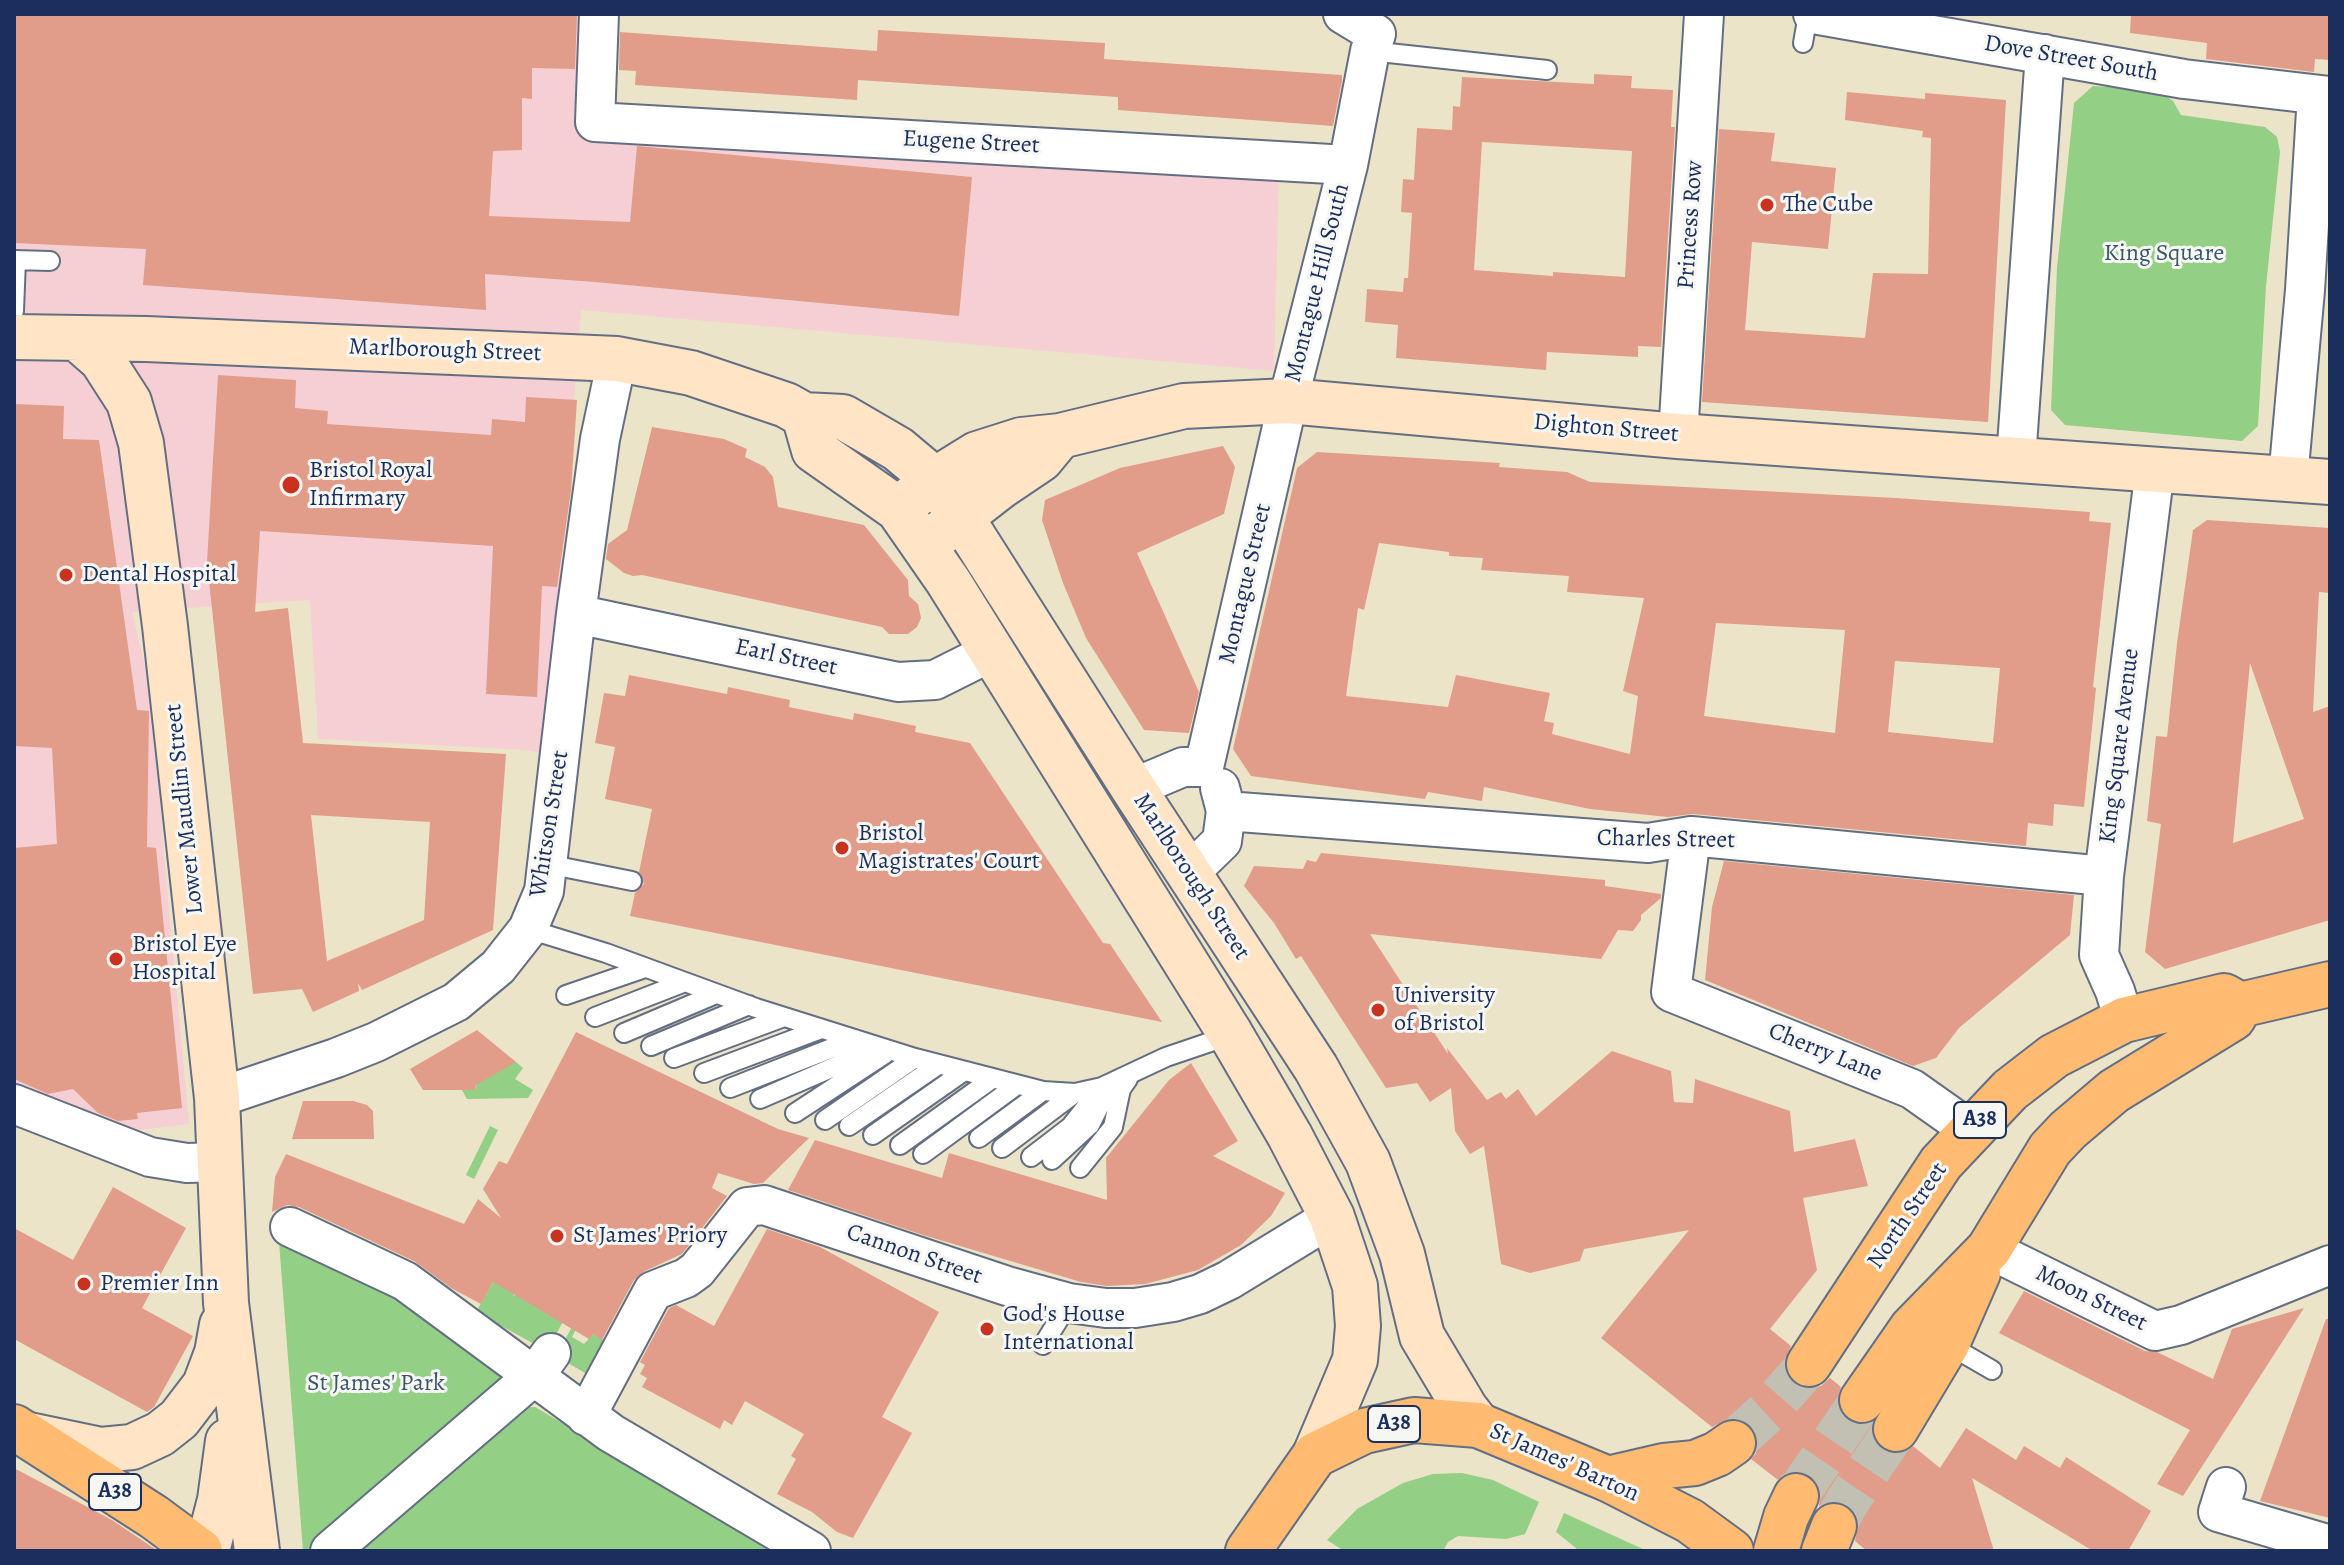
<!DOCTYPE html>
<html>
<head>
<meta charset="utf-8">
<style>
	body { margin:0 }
	#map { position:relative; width:2344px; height:1565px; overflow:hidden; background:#ece4c8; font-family:Alegreya,serif }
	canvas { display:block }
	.frame { position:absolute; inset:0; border:16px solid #1b2f5e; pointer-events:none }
</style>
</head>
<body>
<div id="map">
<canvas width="2344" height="1565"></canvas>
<div class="frame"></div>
</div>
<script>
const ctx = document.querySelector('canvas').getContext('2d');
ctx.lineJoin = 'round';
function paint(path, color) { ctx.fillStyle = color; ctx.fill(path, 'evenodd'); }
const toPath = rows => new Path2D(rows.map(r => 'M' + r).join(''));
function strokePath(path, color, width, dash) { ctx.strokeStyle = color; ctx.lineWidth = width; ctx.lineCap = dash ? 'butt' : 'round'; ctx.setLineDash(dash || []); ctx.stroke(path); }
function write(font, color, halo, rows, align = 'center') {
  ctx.font = font + ' Alegreya,serif'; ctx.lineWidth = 6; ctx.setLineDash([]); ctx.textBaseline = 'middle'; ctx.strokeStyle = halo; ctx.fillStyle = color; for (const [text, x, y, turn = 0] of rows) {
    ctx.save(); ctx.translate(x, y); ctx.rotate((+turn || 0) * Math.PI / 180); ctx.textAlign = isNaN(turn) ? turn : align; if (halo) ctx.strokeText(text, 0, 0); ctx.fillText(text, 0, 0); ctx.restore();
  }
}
const built = toPath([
	[14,14,591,14,585,130,1279,170,1274,371,581,310,547,754,525,750,318,739,310,600,132,612,156,712,163,844,189,1124,114,1133,14,1094]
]);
const green = toPath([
	[2093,86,2157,90,2173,101,2181,115,2265,127,2277,137,2280,152,2266,286,2258,426,2242,441,2065,425,2051,410,2057,268,2074,103],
	[516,1062,523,1068,515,1079,533,1090,528,1098,467,1099,462,1090,475,1090,480,1073],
	[490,1126,498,1130,474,1179,466,1175],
	[278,1229,398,1290,502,1372,502,1391,315,1551,303,1551],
	[495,1279,515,1290,513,1294,515,1296,518,1292,565,1318,547,1351,476,1312],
	[574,1323,578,1325,572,1337,584,1344,593,1334,615,1347,592,1377,556,1356],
	[512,1407,535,1407,780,1551,345,1551],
	[1462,1473,1493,1480,1539,1502,1525,1534,1506,1539,1458,1536,1448,1542,1443,1551,1344,1551,1327,1540,1357,1509,1403,1483,1433,1474],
	[1564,1513,1645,1550,1646,1551,1576,1551,1576,1548,1556,1532]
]);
const building = toPath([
	[14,14,577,14,575,69,532,68,532,99,522,98,522,150,493,151,489,216,630,222,637,146,972,177,959,316,595,282,485,274,486,310,143,285,146,249,14,243],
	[2131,14,2330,14,2330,60,2315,59,2314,72,2206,59,2207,43,2130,33],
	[878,30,1105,43,1104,59,1342,75,1342,81,1333,126,1118,110,1118,97,858,80,857,100,635,85,636,71,619,70,620,32,877,51],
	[1594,74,1632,76,1631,88,1673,90,1671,127,1675,127,1661,347,1638,346,1638,357,1547,352,1546,370,1396,358,1398,325,1365,322,1367,289,1403,292,1404,278,1408,278,1412,213,1401,212,1403,179,1414,180,1417,128,1452,130,1453,106,1460,107,1462,77,1594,84],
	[1482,142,1632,151,1625,277,1553,272,1553,276,1474,270],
	[1847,92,1925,99,1925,93,2006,100,1988,422,1702,402,1719,129,1775,133,1771,161,1836,168,1828,249,1752,242,1745,330,1865,338,1873,273,1928,274,1931,138,1922,137,1923,131,1845,120],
	[218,375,296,380,295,408,328,411,327,424,491,435,492,419,525,422,526,397,577,400,571,491,557,587,542,586,537,697,486,694,493,546,260,531,255,612,288,608,303,743,506,754,493,930,362,990,358,983,359,991,313,1012,302,989,253,994,207,562],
	[311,815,430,822,424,920,327,961],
	[14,404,64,406,63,439,99,440,137,710,149,711,147,847,156,848,182,1108,137,1113,138,1119,118,1121,98,1113,73,1089,48,1094,14,1079,14,848,57,844,52,748,14,746],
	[652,427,724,439,747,449,745,457,765,467,773,477,778,507,864,525,908,580,909,596,918,604,921,618,917,627,908,634,889,634,882,627,642,575,633,576,624,573,606,559,608,544,627,530],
	[1223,446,1235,467,1224,514,1137,553,1199,692,1189,733,1144,730,1086,638,1063,583,1042,520,1045,500,1120,468],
	[1317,452,1500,463,1499,467,1567,472,1590,482,1896,498,2090,512,2089,521,2111,523,2093,687,2096,688,2084,807,2054,804,2053,826,2028,823,2026,846,1693,814,1668,817,1590,809,1484,787,1482,801,1428,792,1425,799,1251,776,1233,749,1297,468],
	[1379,543,1449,552,1449,556,1483,558,1481,570,1569,576,1567,592,1644,598,1623,691,1638,696,1630,754,1552,734,1554,723,1544,721,1550,693,1456,675,1448,707,1346,696,1358,608,1364,610],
	[1716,623,1845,630,1835,733,1704,716],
	[1895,661,2000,668,1993,743,1888,732],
	[2207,520,2330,528,2330,593,2319,592,2313,712,2330,706,2330,920,2165,969,2145,952,2161,824,2147,821,2156,736,2167,737,2177,643,2193,530],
	[2250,663,2304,819,2233,843],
	[629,675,727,694,728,687,790,700,789,707,853,720,854,713,916,726,915,732,970,743,1103,943,1110,944,1162,1022,630,916,635,893,644,884,639,872,652,809,605,799,615,747,595,743,604,693,625,696],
	[1321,853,1605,880,1605,886,1661,894,1661,898,1641,915,1641,920,1633,931,1618,930,1601,959,1370,934,1448,1054,1447,1048,1487,1100,1501,1092,1506,1099,1518,1089,1536,1116,1612,1051,1671,1071,1674,1102,1693,1103,1695,1079,1790,1111,1794,1152,1855,1139,1868,1186,1803,1198,1817,1270,1770,1329,1791,1346,1784,1362,1787,1376,1796,1385,1808,1389,1821,1386,1830,1378,1841,1387,1837,1399,1840,1411,1848,1421,1859,1425,1873,1423,1871,1429,1874,1440,1883,1450,1896,1454,1907,1451,1913,1446,1940,1468,1966,1428,2016,1460,2024,1446,2060,1468,2066,1457,2151,1511,2128,1551,2093,1551,1972,1478,1994,1551,1867,1551,1855,1541,1859,1523,1853,1510,1843,1503,1831,1501,1819,1506,1821,1493,1817,1483,1807,1474,1793,1471,1783,1475,1778,1480,1751,1459,1756,1453,1758,1440,1753,1428,1744,1421,1730,1418,1712,1427,1601,1338,1689,1230,1584,1249,1580,1261,1530,1273,1501,1264,1484,1146,1470,1154,1455,1131,1451,1088,1430,1102,1417,1083,1386,1088,1301,956,1296,959,1274,923,1244,886,1254,866,1303,869,1307,860,1316,862],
	[1724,861,2074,895,2070,935,1959,1028,1936,1058,1913,1066,1705,980,1712,907],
	[477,1030,516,1062,476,1085,475,1090,423,1090,410,1069],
	[576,1032,778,1129,809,1138,763,1183,754,1184,718,1173,712,1188,727,1196,682,1254,645,1271,634,1280,602,1340,593,1334,589,1339,493,1282,481,1304,451,1288,414,1261,299,1207,287,1205,272,1212,275,1177,286,1154,464,1224,478,1199,501,1218,483,1189,499,1161,507,1164],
	[1191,1063,1238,1141,1213,1156,1285,1193,1271,1216,1241,1245,1198,1270,1145,1284,1107,1286,1081,1282,923,1235,788,1190,815,1140,942,1178,949,1153,1107,1200,1106,1158,1169,1080],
	[303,1101,353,1101,367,1105,373,1111,374,1139,292,1139],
	[113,1187,186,1228,142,1308,193,1336,154,1407,147,1412,14,1339,14,1228,73,1260],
	[767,1229,820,1247,939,1312,882,1417,912,1433,853,1538,837,1532,812,1512,777,1494,796,1459,791,1456,804,1434,745,1401,732,1425,724,1420,720,1429,642,1387,647,1378,640,1374,645,1365,640,1362,669,1308,676,1305,714,1326],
	[2024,1291,2145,1351,2157,1352,2213,1379,2232,1329,2304,1308,2183,1496,2157,1484,2190,1430,1999,1333],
	[2326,1319,2330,1319,2330,1518,2260,1501],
	[14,1468,112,1520,158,1551,14,1551]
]);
const primaryTunnel = toPath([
	[1733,1443,1768,1411,1809,1364],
	[1796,1496,1862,1400],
	[1834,1526,1847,1502,1896,1429]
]);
const lane = toPath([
	[1803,43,1808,14],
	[1370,51,1547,70],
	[14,260,50,261],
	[14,311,16,260],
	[547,864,632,881],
	[528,929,606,953,756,1008,915,1058,1043,1091,1075,1093,1102,1087,1166,1057,1231,1035],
	[566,995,645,968],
	[595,1017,685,982],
	[624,1033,716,994],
	[651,1046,749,1005],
	[674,1058,784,1017],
	[704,1073,821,1029],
	[730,1088,855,1039],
	[760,1099,880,1047],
	[795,1113,885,1054],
	[825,1120,915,1058],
	[849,1126,938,1065],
	[873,1135,963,1072],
	[979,1138,1043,1091],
	[900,1145,992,1079],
	[1002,1148,1075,1093],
	[923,1154,1017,1085],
	[1031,1157,1070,1127,1093,1098],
	[1052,1160,1090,1125,1101,1103,1118,1083],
	[1080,1168,1113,1127,1121,1089,1128,1079],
	[1947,1344,1992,1370],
	[1043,1345,1069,1303]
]);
const street = toPath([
	[599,14,595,122,1348,165],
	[1813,14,2184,79,2330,96],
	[1678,436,1704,14],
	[2016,459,2045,54],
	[2288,479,2305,290,2317,95],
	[576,614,898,682,935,680,993,651],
	[1204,767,1288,401,1348,165,1370,51,1376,34,1343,14],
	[1133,788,1183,767,1204,767],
	[1226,811,1648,843,1691,836,2104,876],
	[1691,836,1671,992,1912,1089,1970,1130],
	[1189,873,1222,841,1226,811,1220,788],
	[2124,1020,2115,991,2099,955,2104,876,2155,469],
	[217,1098,336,1058,376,1042,456,1002,498,967,528,929,544,891,576,614,600,439,617,359],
	[14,1104,150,1157,187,1163,220,1162],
	[290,1227,405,1281,611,1433,811,1551],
	[1989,1249,2155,1331,2181,1325,2330,1265],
	[586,1416,653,1291,686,1278,697,1270,747,1207,764,1205,1007,1286,1069,1303,1106,1308,1135,1308,1173,1302,1200,1294,1229,1280,1332,1217],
	[2226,1487,2218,1512,2330,1545],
	[330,1551,535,1375,551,1353]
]);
const secondary = toPath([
	[14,337,146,339,617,359,691,373,786,405,804,415,843,417,898,449,935,480,961,517,1133,788,1316,1068,1368,1162,1402,1254,1422,1336,1465,1408,1478,1425],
	[77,338,102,360,129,402,141,443,165,626,217,1098,226,1303,257,1551],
	[804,415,814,450,898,509,948,581,1231,1035,1290,1136,1332,1217,1355,1286,1358,1326,1355,1360,1315,1455],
	[898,509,935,480,977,454,1021,440,1060,436,1184,406,1288,401,1678,436,2330,482],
	[938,535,1001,486,1041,459,1060,436],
	[29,1435,101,1450,132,1447,160,1434,179,1419,205,1385,217,1353,222,1325],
	[207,1551,220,1500,228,1441]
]);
const primary = toPath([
	[1809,1364,1941,1163,2010,1090,2054,1056,2124,1020,2224,996,2240,1005,2330,984],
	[1862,1400,1912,1328,1989,1249,2050,1149,2068,1130,2114,1091,2233,1018,2240,1005],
	[14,1427,154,1517,200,1551],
	[1896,1429,1947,1344,1978,1273],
	[1608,1479,1664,1466,1695,1463,1717,1454,1733,1443],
	[1776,1551,1786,1517,1796,1496],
	[1824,1551,1834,1526]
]);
const highway = toPath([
	[1248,1551,1315,1455,1364,1431,1414,1420,1478,1425,1608,1479,1690,1521,1731,1551]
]);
const markers = [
	[1767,205,8,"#c8321e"],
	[291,485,10,"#c8321e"],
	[66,575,8,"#c8321e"],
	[842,848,8,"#c8321e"],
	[116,959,8,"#c8321e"],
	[1378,1010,8,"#c8321e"],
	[557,1236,8,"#c8321e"],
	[84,1284,8,"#c8321e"],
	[987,1329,8,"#c8321e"]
];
const shields = [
	[1980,1120,52],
	[1394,1424,52],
	[115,1492,52]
];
const shieldNames = [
	["A38",1980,1120],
	["A38",1394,1424],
	["A38",115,1492]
];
const streetNames = [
	["Dove Street South",2071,59,10],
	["Eugene Street",971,143,3],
	["Princess Row",1691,225,-86],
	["Montague Hill South",1318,283,-76],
	["Marlborough Street",445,351,2],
	["Dighton Street",1606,429,5],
	["Montague Street",1246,584,-77],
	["Earl Street",786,658,12],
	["King Square Avenue",2120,746,-83],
	["Lower Maudlin Street",185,809,-96],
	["Whitson Street",550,824,-81],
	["Charles Street",1666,840,1],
	["Marlborough Street",1191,877,57],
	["Cherry Lane",1825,1053,22],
	["North Street",1908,1216,-56],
	["Cannon Street",914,1255,19],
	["Moon Street",2091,1299,26],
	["St James' Barton",1564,1463,24]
];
const poiNames = [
	["The Cube",1783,205],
	["Bristol Royal",309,471],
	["Infirmary",309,499],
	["Dental Hospital",82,575],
	["Bristol",858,834],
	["Magistrates' Court",858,862],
	["Bristol Eye",132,945],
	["Hospital",132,973],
	["University",1394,996],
	["of Bristol",1394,1024],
	["St James' Priory",573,1236],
	["Premier Inn",100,1284],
	["God's House",1003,1315],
	["International",1003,1343]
];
const parkNames = [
	["King Square",2164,254],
	["St James' Park",376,1384]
];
paint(built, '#f6cfd5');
paint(green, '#93cf85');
paint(building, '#e19d8a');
strokePath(primaryTunnel, '#c2c0b3', 44, [44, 22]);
strokePath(lane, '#646e83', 22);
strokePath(street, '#646e83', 42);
strokePath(secondary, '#646e83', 48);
strokePath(primary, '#646e83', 48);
strokePath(highway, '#646e83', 48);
strokePath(lane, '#fff', 18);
strokePath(street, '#fff', 38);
strokePath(secondary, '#ffe4c6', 44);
strokePath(primary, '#febb71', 44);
strokePath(highway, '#febb71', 44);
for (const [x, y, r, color] of markers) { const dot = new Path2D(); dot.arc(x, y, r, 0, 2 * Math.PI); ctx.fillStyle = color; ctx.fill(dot); strokePath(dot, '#f6f6f2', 3); }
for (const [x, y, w] of shields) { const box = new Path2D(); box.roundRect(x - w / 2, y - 18, w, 36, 6); ctx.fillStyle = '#f6f6f2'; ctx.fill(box); strokePath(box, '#1b2f5e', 2); }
write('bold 22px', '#1b2f5e', null, shieldNames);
write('24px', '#1b2f5e', '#f6f6f2', streetNames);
write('24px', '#1b2f5e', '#f6f6f2', poiNames, 'left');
write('24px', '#395768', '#f6f6f2', parkNames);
</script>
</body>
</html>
